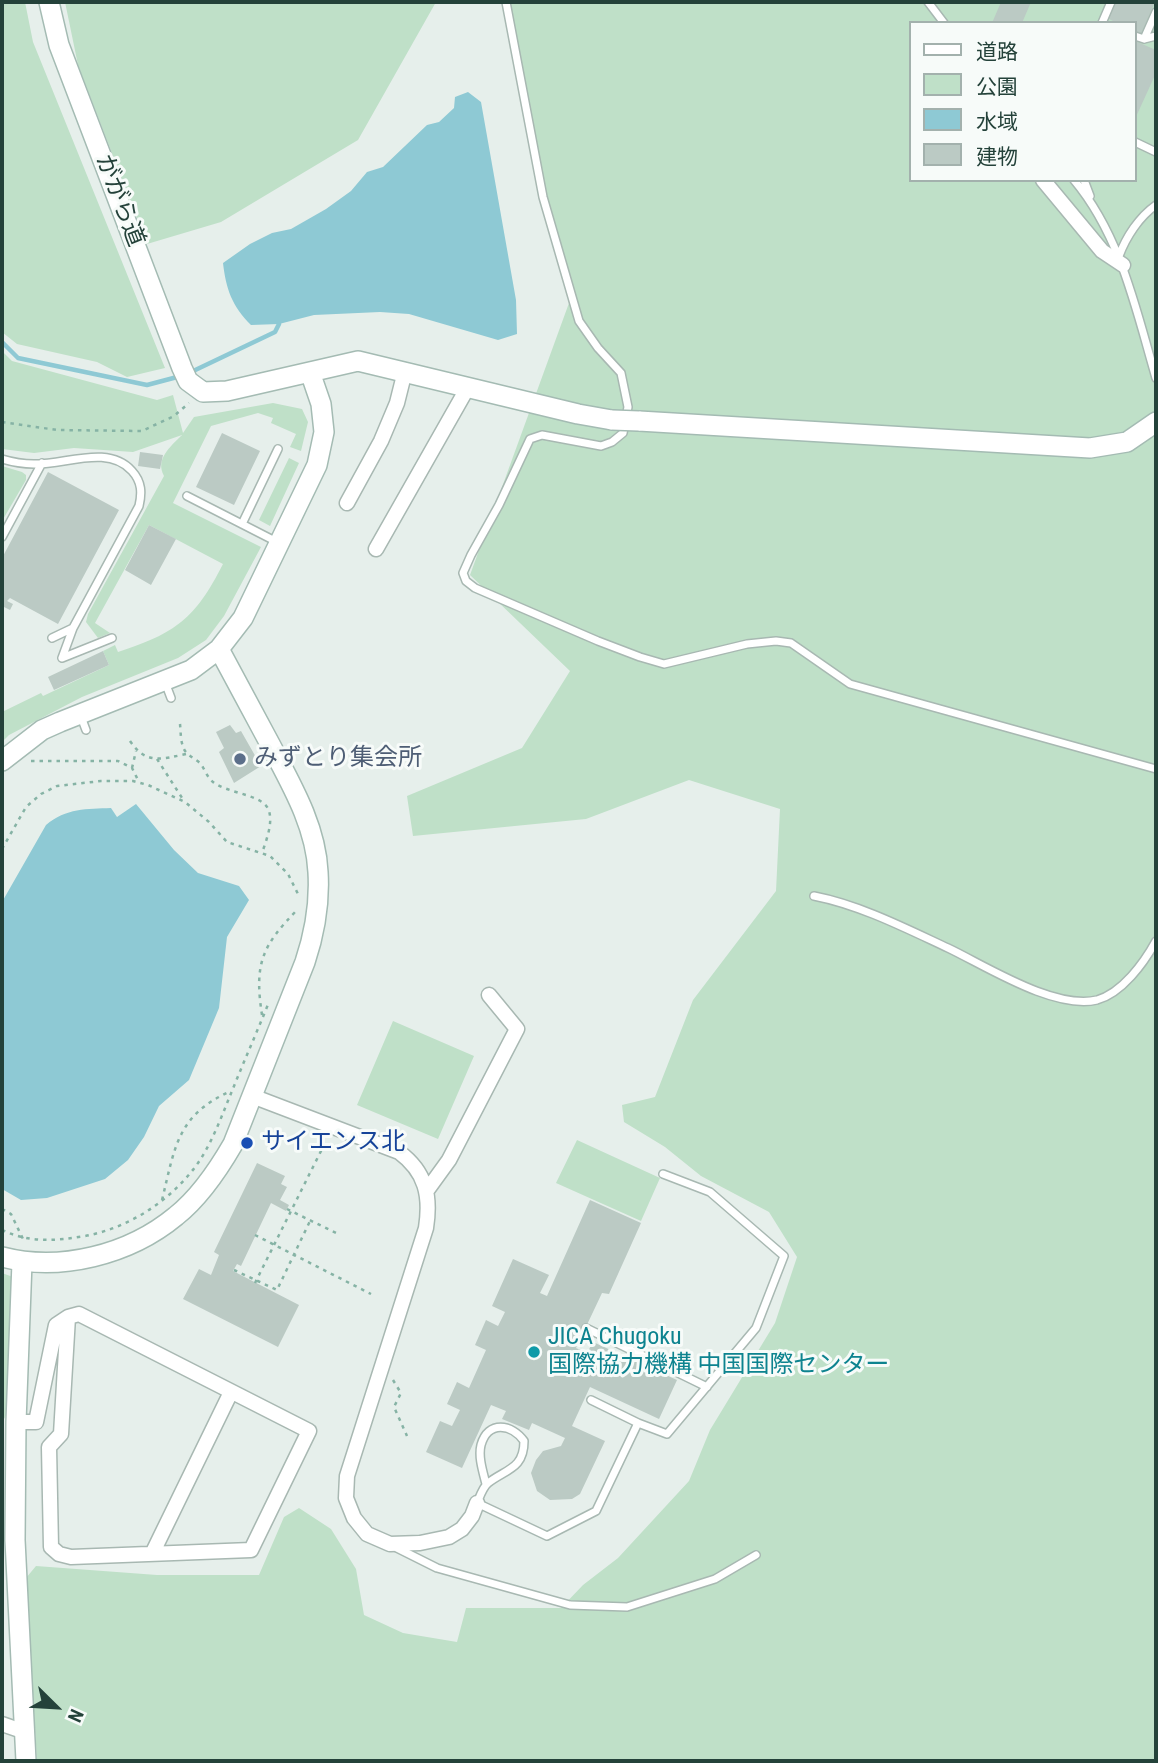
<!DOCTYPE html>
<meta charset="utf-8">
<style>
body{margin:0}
#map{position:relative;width:1158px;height:1763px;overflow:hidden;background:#e6efeb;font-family:"Roboto Condensed","Noto Sans JP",sans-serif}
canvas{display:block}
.frame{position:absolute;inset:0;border:4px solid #24423a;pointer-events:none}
.legend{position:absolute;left:909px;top:21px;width:228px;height:161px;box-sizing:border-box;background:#f7fbf9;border:2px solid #a3b1ad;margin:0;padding:9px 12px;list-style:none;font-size:21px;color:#24423a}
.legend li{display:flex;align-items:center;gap:14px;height:35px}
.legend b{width:35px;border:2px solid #a3b1ad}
.north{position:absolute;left:21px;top:1672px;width:70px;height:70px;-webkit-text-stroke:5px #f7fbf9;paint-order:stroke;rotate:114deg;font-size:19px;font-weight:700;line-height:28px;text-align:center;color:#24423a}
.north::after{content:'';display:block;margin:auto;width:24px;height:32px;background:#24423a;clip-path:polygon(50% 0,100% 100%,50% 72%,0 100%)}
</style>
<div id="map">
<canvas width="1158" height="1763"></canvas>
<div class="frame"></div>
<ul class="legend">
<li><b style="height:9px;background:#fff"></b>道路</li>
<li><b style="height:19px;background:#bfe0c8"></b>公園</li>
<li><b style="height:19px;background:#8ec9d4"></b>水域</li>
<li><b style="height:19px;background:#bbcac4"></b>建物</li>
</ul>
<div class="north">N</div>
</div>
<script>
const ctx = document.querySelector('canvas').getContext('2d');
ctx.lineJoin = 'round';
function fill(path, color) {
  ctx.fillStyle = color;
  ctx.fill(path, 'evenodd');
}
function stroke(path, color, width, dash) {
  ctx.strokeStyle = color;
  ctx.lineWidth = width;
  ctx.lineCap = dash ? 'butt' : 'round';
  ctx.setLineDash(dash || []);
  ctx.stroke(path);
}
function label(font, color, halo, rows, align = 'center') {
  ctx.font = font + ' "Roboto Condensed","Noto Sans JP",sans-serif';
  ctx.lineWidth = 6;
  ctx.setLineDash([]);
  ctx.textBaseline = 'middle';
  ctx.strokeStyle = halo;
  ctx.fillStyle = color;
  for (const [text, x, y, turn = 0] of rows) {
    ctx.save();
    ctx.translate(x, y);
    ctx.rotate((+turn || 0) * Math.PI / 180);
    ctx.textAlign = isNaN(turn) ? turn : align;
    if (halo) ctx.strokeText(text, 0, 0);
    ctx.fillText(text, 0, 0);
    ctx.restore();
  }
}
fill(new Path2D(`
 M2 2H25L33 42 165 368 127 377 97 362 17 344 2 332Z
 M65 2H436L358 140 221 222 147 244 78 65Z
 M502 2H1156V1761H37L26 1578 36 1566 157 1575H259L284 1517 299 1508 331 1529 356 1569 364 1615 403 1633 457 1642 466 1608H561L583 1585 618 1558 689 1481 710 1430 775 1323 797 1257 769 1212 701 1176 665 1147 624 1122 622 1105 655 1097 693 1000 776 891 780 809 689 780 586 819 413 836 407 796 522 748 570 671 470 575 569 303ZM911 23H1135V180H911Z
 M2 351 12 361 157 400 173 395 183 433 194 417 273 403 302 409 308 422 301 451 290 447 296 434 271 423 273 418 258 413 211 426 173 503 261 547 224 616 206 640 178 658 82 697 9 735 2 742V712L41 693 43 696 109 665 103 651 115 645 118 652C176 633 195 619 223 564L149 525 95 623 110 633 98 638 86 622 88 614 164 476C155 459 170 447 182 435L133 452 74 448 34 453 2 449Z
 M289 458 299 463 270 526 259 520Z
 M2 466 22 472 26 475V480L2 521Z
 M393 1021 474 1056 438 1139 357 1105Z
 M577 1140 660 1178 641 1221 556 1183Z
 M2 1273 13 1277 8 1412 4 1419 2 1418Z`), '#bfe0c8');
fill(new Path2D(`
 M468 92 481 102 516 300 517 334 498 340 409 314 380 312 314 315 279 324 251 325C232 306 226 289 223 263L250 244 272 233 291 229 326 209 351 191 367 172 383 167 427 125 439 122 454 108 455 97Z
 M136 804 174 850 198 873 239 886 249 900 227 937 219 1008 189 1080 159 1106 144 1137 128 1160 105 1179 47 1198 21 1200 2 1189V902L46 825C66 808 87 809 111 808L117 817Z`), '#8ec9d4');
stroke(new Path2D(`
 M2 342 18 358 147 385 181 376
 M189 373 275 332 279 324`), '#8ec9d4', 4.5);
fill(new Path2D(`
 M1001 2H1031L1022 23H992Z
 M1115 2H1155L1141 34 1135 31V23H1117L1107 18Z
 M1135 41 1156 50V73L1135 119Z
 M222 433 260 451 234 505 196 487Z
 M140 452 163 455 160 469 138 466Z
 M48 472 119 510 58 624 10 598 7 601 13 604 10 610 2 606 4 594 2 593V558Z
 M149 525 176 539 151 585 125 570Z
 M103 651 109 665 54 690 48 677Z
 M230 725 236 733 241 731 261 766 234 783 219 752 224 748 216 732Z
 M257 1163 285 1176 281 1184 287 1187 280 1200 289 1205 286 1211 271 1203 241 1266 237 1264 233 1271 299 1305 278 1347 183 1299 199 1269 211 1275 219 1255 214 1252Z
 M590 1200 641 1223 609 1294 602 1293 576 1348 587 1353 593 1342 677 1380 659 1419 590 1387 572 1426 605 1441 580 1494 572 1499 550 1500 537 1491 531 1473 536 1460 543 1451 561 1446 565 1438 532 1423 529 1430 502 1419 506 1411 491 1405 462 1468 426 1452 440 1421 452 1426 460 1410 447 1404 457 1382 469 1388 486 1350 475 1345 486 1320 498 1326 505 1312 492 1306 513 1259 549 1275 540 1293 547 1296Z`), '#bbcac4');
const lane = new Path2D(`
 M506 2 543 197 579 321 598 348 621 373 628 407 623 433 612 442 601 446 542 435 530 439 499 505 471 555 463 573 466 581 475 588 598 641 640 657 664 664 747 644 776 641 791 643 850 684 1156 769
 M928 2 944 23
 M1102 23 1111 2
 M1135 36 1144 39 1156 36
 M1144 39 1156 12
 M1135 142 1156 152
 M1074 180C1121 236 1136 310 1156 378
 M1084 180 1090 196
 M1119 256C1126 237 1139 217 1156 205
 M2 459C12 462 23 464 34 464 65 465 108 444 132 471 142 482 142 493 139 506L73 628 52 638
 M187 496 279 543
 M242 524 278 449
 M2 537 42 463
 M62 658 112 638
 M62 658 73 628
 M165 682 171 698
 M80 714 86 730
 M814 896C860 905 905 928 948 948 986 966 1054 1010 1097 1000 1122 993 1144 963 1156 941
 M586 1328 707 1387
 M638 1423 667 1434 756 1328 784 1256 710 1192 663 1174
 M486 1484C483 1472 478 1457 481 1445 488 1420 512 1424 524 1441 524 1469 506 1469 488 1483 483 1487 480 1496 477 1503L547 1536 596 1511 638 1423 591 1400
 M397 1548 437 1568 570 1605 627 1607 715 1579 756 1555`);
const street = new Path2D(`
 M1043 180 1102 251 1123 265
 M347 503 381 441 397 403 405 371
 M376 549 468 387
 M252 1096 399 1152C426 1172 431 1196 426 1228L347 1476 346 1498 354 1518 367 1534 390 1544 420 1543 449 1537 462 1529 472 1516 477 1503
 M428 1189 449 1160 517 1029 489 995
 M16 1422H36L56 1325 68 1317 79 1314 309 1431 251 1550 71 1557 59 1554 51 1547 49 1447 61 1434 68 1317
 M152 1554 231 1392
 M2 1724 25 1732`);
const secondary = new Path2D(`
 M49 2 59 45 182 368 188 381 203 392 227 391 358 361 578 414 612 420
 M639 421 1090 448 1127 442 1156 422
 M2 761 42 730 60 722 191 670 219 649 243 618 317 465 324 432 321 404 310 372
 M2 1257C60 1272 129 1255 176 1216 200 1197 218 1170 233 1144L305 962C315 932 320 904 318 872 316 826 291 784 270 744 253 712 236 681 219 649
 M22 1262 16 1422 15 1540 26 1761`);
stroke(lane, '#a8b8b2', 10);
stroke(street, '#a8b8b2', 17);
stroke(secondary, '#a4bbb3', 22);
stroke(new Path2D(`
 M2 422 57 430 142 431 174 416 189 403
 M180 724C181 733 180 748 188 754 192 758 197 760 201 764 205 770 207 777 213 782 228 794 264 794 269 811 273 824 266 841 262 853
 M130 741C146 765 162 759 186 754
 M157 759 184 801
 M31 761H118L132 768 139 782
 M132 768 136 751
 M2 849 26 807 41 794 57 786 101 781H133L148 785 185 802 209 822 227 842 270 856 288 874 299 896
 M262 1015C254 963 262 946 298 909
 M162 1200C175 1147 177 1115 231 1091
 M2 1209 11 1214 23 1239
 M287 1209 336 1233
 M2 1230C30 1243 55 1241 85 1236 129 1228 172 1200 198 1163 213 1141 222 1115 232 1091 244 1061 257 1032 269 1002
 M255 1235 371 1294
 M234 1270 277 1290 310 1221
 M255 1283 323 1147
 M393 1380 401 1393 394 1407 407 1436`), '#86b3a5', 2.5, [3.5, 5]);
stroke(lane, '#fff', 7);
stroke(street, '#fff', 14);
stroke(secondary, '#fff', 19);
const secondaryBridge = new Path2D(`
 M612 420 639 421`);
stroke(secondaryBridge, '#a4bbb3', 22, []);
stroke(secondaryBridge, '#fff', 19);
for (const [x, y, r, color] of [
 [240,759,7,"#5c6f8a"],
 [247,1143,7,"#1a4fb4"],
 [534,1352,7,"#0f9aa8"]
]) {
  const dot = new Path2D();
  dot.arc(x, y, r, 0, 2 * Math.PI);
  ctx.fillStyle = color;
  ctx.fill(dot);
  stroke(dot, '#f7fbf9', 2.5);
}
label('24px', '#24423a', '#f7fbf9', [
 ["ががら道",119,201,69]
]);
label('24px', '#4e5e75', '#f7fbf9', [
 ["みずとり集会所",254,759]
], 'left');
label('24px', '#164399', '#f7fbf9', [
 ["サイエンス北",261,1143]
], 'left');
label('24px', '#0d838f', '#f7fbf9', [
 ["JICA Chugoku",548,1338],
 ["国際協力機構 中国国際センター",548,1366]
], 'left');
</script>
